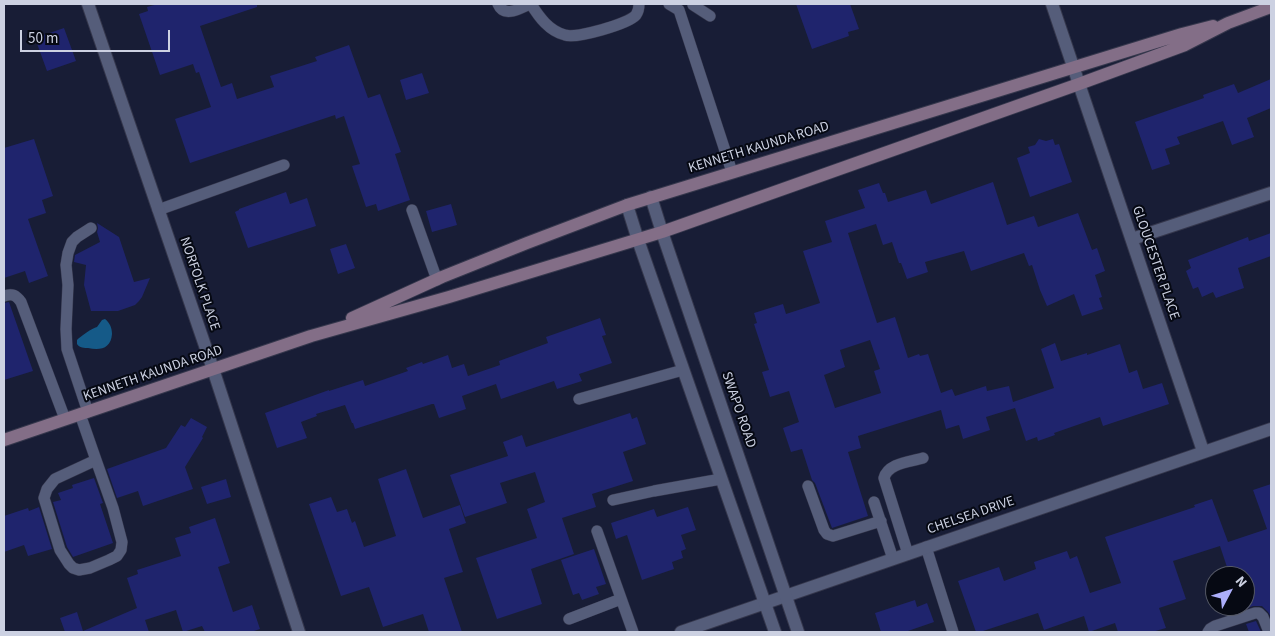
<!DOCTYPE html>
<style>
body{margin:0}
#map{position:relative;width:1275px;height:636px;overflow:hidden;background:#181d36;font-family:"Source Sans 3",sans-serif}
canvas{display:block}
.frame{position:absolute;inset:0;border:5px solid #ccd1e2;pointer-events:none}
.north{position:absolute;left:1205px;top:566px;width:50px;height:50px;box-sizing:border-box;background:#060913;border:1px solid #555966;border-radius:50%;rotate:50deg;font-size:14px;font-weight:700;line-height:20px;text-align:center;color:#ccd1e2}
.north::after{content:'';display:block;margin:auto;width:18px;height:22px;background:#adaffb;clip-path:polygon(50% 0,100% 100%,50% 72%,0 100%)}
.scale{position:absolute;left:20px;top:30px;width:150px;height:22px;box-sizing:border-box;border:2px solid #ccd1e2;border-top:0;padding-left:6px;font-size:15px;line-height:18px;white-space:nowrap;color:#ccd1e2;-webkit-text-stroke:4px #060913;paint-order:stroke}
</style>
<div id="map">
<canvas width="1275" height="636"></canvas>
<div class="frame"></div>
<div class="north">N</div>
<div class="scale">50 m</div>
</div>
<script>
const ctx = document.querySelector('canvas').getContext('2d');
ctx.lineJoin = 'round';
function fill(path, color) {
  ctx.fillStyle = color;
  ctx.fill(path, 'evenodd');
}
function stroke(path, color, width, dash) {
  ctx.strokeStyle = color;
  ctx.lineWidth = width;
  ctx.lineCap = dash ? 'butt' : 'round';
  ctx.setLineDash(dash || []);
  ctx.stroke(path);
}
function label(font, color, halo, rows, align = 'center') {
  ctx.font = font + ' "Source Sans 3",sans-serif';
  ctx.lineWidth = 4;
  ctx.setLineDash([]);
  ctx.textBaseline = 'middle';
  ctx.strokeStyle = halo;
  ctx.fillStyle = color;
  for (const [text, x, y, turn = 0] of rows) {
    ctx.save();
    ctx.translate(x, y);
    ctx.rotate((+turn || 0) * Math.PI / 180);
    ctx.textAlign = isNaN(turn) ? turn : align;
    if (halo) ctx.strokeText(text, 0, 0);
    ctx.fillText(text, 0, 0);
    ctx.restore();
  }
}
fill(new Path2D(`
 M105 319C110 323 112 328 112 334 111 348 101 351 88 348 85 348 79 348 77 344 77 343 77 341 77 340 81 336 92 328 97 327L102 320Z`), '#155a88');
fill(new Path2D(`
 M158 4H257V7L200 26 221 87 232 83 237 99 274 87 270 76 317 61 315 57 349 45 368 98 380 94 401 152 395 154 410 200 378 211 376 204 366 207 352 166 360 164 344 116 336 119 335 115 190 163 175 119 211 107 199 72 196 73 193 64 160 75 139 14 148 11 147 7Z
 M796 4H850L859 29 848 32 849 36 812 49Z
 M64 28 76 61 47 71 35 38Z
 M422 73 429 93 406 100 400 80Z
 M1271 79V108L1247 118 1254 137 1232 145 1223 121 1177 137 1180 144 1165 149 1170 164 1152 170 1135 122 1204 98 1203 95 1234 84 1238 93Z
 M34 139 53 196 42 200 46 213 28 219 48 276 29 283 25 271 4 278V148Z
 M1039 139 1046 141 1053 139 1055 145 1059 144 1072 182 1030 197 1017 158 1030 153 1028 147 1035 145Z
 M993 182 1007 225 1034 216 1038 227 1078 213 1092 250 1097 248 1105 271 1095 275 1102 297 1099 298 1103 309 1082 316 1074 294 1047 306 1040 290 1032 265 1029 266 1024 253 971 271 964 251 925 262 928 272 907 279 901 263H899L892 242 883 245 876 224 848 233 877 323 895 317 908 358 919 354 920 356 928 354 941 393 952 389 955 396 986 386 987 391 1009 386 1013 402 1054 388 1041 349 1055 343 1061 361 1087 353V355L1120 344 1129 373 1137 370 1143 389 1162 383 1169 404 1103 426 1100 417 1054 433 1055 435 1038 441 1037 437 1026 441 1015 408 986 417 990 430 963 439 959 425 946 429 941 410 858 436 861 448 848 452 868 516 832 528 815 483 812 480 802 449 791 452 783 428 799 422 789 391 770 397 762 372 769 370 754 324 757 323 754 313 783 304 786 314 820 303 803 251 832 242 825 221 865 208 858 190 879 183 883 193H885L888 202 926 190 931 204ZM870 340 880 369 874 371 881 393 835 408 824 375 845 367 840 350Z
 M286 192 290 204 307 198 316 226 248 248 235 212 239 210V209Z
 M451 204 457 225 432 232 426 211Z
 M97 223 119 237 134 282 150 278 142 297 139 301 135 305 118 311H91L84 285 86 265 74 262 75 255 100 242 97 232 98 228Z
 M1271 233V256L1238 268 1244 288 1216 298 1213 292 1202 297 1198 287 1193 289 1186 271 1191 268 1188 260 1248 237 1249 241Z
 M346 244 355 268 338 274 330 249Z
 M9 302 33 371 4 380V303Z
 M600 318 606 335 602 336 612 363 579 374 582 381 557 389 554 381 501 399 496 384 462 396 466 409 439 418 434 404H432L355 429 353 423H352L345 405 316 414 317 416 301 422 307 438 277 448 265 413 329 390V391L363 380 365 386 408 371 406 368 422 362 423 364 448 355 452 368 464 364 468 376 500 365 499 361 548 343 546 337Z
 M630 413 632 419 637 417 646 444 623 452 633 481 592 494 596 507 562 518 574 554 531 569 542 604 497 619 476 558 537 538 527 509 545 502 535 472 500 483 507 503 465 517 450 475 508 456 503 442 522 435 526 447Z
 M191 418 207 427 202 437 203 438 185 467 193 489 143 506 138 491 117 498 107 469 166 448 181 425 185 427Z
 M406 469 423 518 460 505 466 523 449 529 463 572 444 578 462 632H429L423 614 383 627 369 587 341 596 309 504 331 497 337 512 347 509 352 523 355 521 364 547 396 536 378 479Z
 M94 478 103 503 100 504 113 543 73 557 67 547 53 502 61 500 58 493 73 488 72 485Z
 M226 479 231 497 207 504 201 487Z
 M1271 484V617L1268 612 1262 606H1253L1242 610 1240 606H1245V576H1230L1220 546 1173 561 1186 599 1159 608 1166 628 1152 632H1118L1115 623 1089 632 1084 616 1044 630 1038 613 980 632H976L958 581 999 567 1004 581 1036 569 1034 562 1067 551 1070 559 1077 556 1090 593 1121 583 1105 537 1195 507 1194 505 1212 499 1228 542 1267 529 1253 490Z
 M39 507 52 549 28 556 24 545 4 552V516L28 508 29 511Z
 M688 507 696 530 681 535 686 549 681 551 683 558 672 562 674 569 642 580 627 535 616 539 611 523 654 509 657 517Z
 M215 518 230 563 218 567 233 612 252 605 260 629 251 632H205L202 626 183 632 176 610 145 620 149 632H65L60 618 77 612 83 631 137 608 127 578 138 574 137 570 181 556 175 538 191 533 189 527Z
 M594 549 606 584 596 587 599 594 582 600 579 593 573 595 561 560Z
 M915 600 917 607 927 603 934 622 905 632H881L875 613Z
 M1256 621 1261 632H1249L1246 624Z`), '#1f246d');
const service = new Path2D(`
 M498 4C504 18 519 9 530 4
 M531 4C539 17 549 31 565 35 576 39 628 24 636 15 638 12 639 8 639 4
 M669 4 679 10 732 172
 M693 5 710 16
 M158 210 284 165
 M412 210 437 280
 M4 296C12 293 16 295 21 302L65 419
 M579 399 683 370
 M88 412 67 349 66 329 68 285 66 265 68 253 72 242 77 237 91 228
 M80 414 96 460 113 508 122 542 121 550 117 556 109 560 90 568 79 570 73 568 69 564 60 550 44 498 47 489 55 479 96 460
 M808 486 824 530 827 534 833 536 881 521
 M613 500 654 491 721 479
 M874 502 893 559
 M597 531 633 632
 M926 547 953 632
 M908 554 884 478C888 463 910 462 923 458
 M569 619 621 599
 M1208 632 1210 629 1215 626 1255 613H1259L1263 617 1269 632`);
const minor = new Path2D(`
 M88 4 213 369 299 632
 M1052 4 1203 451
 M1132 239 1271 193
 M681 632 1271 429`);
const tertiary = new Path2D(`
 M651 197 662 232 798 632
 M627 205 638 240 775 632`);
const secondary = new Path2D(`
 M352 318 442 277 527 243 627 205 1182 34 1213 26
 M4 440 311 336 449 297 662 232 1079 84 1185 45 1228 23 1271 7`);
stroke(service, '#35374c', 12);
stroke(minor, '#35374c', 14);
stroke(tertiary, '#35374c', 14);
stroke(secondary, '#35374c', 14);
stroke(service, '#555d7a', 11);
stroke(minor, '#555d7a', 12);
stroke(tertiary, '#555d7a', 12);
stroke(secondary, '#836e87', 12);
label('14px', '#ccd1e2', '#060913', [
 ["KENNETH KAUNDA ROAD",759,148,-17],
 ["GLOUCESTER PLACE",1155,263,71],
 ["NORFOLK PLACE",199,284,71],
 ["KENNETH KAUNDA ROAD",153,374,-19],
 ["SWAPO ROAD",738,410,71],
 ["CHELSEA DRIVE",971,516,-19]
]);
</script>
